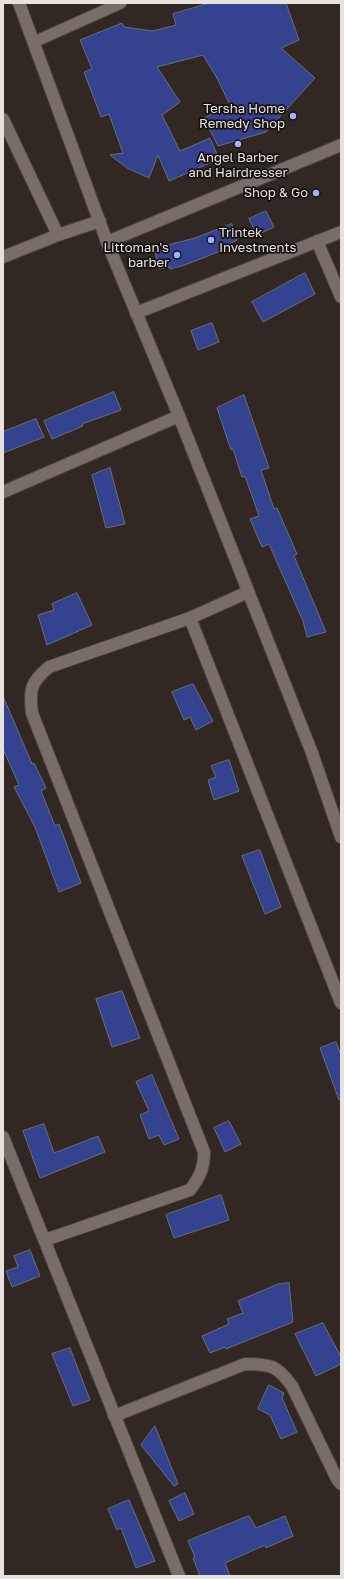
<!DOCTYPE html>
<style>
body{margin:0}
#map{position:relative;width:344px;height:1579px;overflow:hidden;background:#312824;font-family:"Golos Text",sans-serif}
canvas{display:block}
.frame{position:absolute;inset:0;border:4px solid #e8e2df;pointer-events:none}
</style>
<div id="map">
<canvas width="344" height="1579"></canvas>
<div class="frame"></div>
</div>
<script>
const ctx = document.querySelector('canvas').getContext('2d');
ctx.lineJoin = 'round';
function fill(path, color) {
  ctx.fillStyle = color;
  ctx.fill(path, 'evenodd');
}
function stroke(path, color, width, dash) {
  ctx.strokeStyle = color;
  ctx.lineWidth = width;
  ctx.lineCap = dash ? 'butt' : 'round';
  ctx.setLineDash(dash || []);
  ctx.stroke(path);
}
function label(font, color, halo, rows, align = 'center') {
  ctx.font = font + ' "Golos Text",sans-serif';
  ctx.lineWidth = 3.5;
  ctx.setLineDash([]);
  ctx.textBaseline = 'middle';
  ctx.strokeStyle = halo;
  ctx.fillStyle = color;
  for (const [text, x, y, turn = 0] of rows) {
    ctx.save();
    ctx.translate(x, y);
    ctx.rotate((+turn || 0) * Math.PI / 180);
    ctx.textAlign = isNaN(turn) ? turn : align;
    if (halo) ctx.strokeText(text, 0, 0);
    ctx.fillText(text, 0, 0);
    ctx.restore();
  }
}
const building = new Path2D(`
 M210 3H286L299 40 281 48 315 78 266 132 218 146 204 118 230 105 217 78 203 55 157 67 180 102 162 115 180 151 210 138 219 159 169 181 158 155 149 178 127 168 110 155 123 153 109 114 101 117 84 72 92 69 80 40 122 23 124 27 153 31 176 25 173 14Z
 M266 211 274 227 257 235 249 219Z
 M232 224 237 240 227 245 228 248 185 265 170 269V267L159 269 155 251 165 249 164 246 195 238Z
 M305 273 315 294 263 322 252 302Z
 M212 323 219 342 198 350 191 331Z
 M114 392 121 410 82 424 83 426 52 439 44 421Z
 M244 395 269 468 261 470 274 509 277 508 297 554 294 556 326 632 307 637 303 621 269 544 262 547 250 519 259 516 245 476 242 477 233 449 231 450 217 408Z
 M36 419 44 437 3 453V432Z
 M110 468 125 524 106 528 92 475Z
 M77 593 92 625 47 645 38 615 54 610 52 604Z
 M193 684 213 721 196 730 190 717 184 720 172 692Z
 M3 696 32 764 34 763 46 788 41 791 55 826 59 824 81 883 59 892 35 827 14 787 19 785 3 749Z
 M229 760 239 791 214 800 208 780 216 777 211 766Z
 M260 850 281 907 265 914 242 856Z
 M122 991 140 1038 112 1047 96 999Z
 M336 1042 341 1055V1100H339L320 1048Z
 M152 1075 179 1139 164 1145 159 1135 149 1139 140 1115 149 1111 136 1082Z
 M229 1121 241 1144 225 1152 214 1128Z
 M44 1124 54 1153 98 1136 105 1152 40 1178 23 1131Z
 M221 1195 229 1220 174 1238 166 1215Z
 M30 1250 40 1276 12 1287 6 1271 18 1267 14 1256Z
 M289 1283 293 1322 226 1349 225 1347 210 1353 202 1336 229 1324 227 1319 243 1313 238 1301 278 1284Z
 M323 1323 341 1357V1364L316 1376 295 1334Z
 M70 1348 90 1400 73 1406 52 1354Z
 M269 1385 284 1393 282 1398 297 1432 281 1439 270 1415 258 1409Z
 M155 1426 178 1484 174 1486 141 1445Z
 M185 1493 194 1514 179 1521 169 1501Z
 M129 1500 155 1561 136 1568 121 1528 117 1530 108 1509Z
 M249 1516 256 1528 285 1516 293 1536 266 1548 265 1545 225 1563 230 1576H200L193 1558 195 1557 188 1541Z`);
fill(building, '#354290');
stroke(building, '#6b6e77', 1);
const service = new Path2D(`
 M34 42 121 3`);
const minor = new Path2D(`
 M3 119 58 235
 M317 241 341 297
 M107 242 341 145
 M3 257 58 235 100 221
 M136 313 341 232
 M3 492 179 416
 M190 618 341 1003
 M3 1137 179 1576
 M45 1240 190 1190C200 1177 204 1168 204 1152L32 713C29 689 31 682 49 667L190 618 248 592
 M114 1416 245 1364C270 1364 277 1365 292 1386L337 1479 341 1484`);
const tertiary = new Path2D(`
 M19 3 107 242 179 416 312 753 341 837`);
stroke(service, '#4b433f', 13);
stroke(minor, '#4b433f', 14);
stroke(tertiary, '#4b433f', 14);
stroke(service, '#786d68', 11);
stroke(minor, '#786d68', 12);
stroke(tertiary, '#786d68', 12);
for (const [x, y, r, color] of [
 [293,116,4,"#a0b3fd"],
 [238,144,4,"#a0b3fd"],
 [316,193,4,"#a0b3fd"],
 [211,240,4,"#a0b3fd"],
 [177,255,4,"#a0b3fd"]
]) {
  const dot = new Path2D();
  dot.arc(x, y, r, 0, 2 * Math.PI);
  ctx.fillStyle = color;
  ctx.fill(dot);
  stroke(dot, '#161210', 1.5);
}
label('13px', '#e8e2df', '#161210', [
 ["Tersha Home",285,109],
 ["Remedy Shop",285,124],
 ["Angel Barber",238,158,"center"],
 ["and Hairdresser",238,173,"center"],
 ["Shop & Go",308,193],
 ["Trintek",219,233,"left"],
 ["Investments",219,248,"left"],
 ["Littoman's",169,248],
 ["barber",169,263]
], 'right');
</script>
